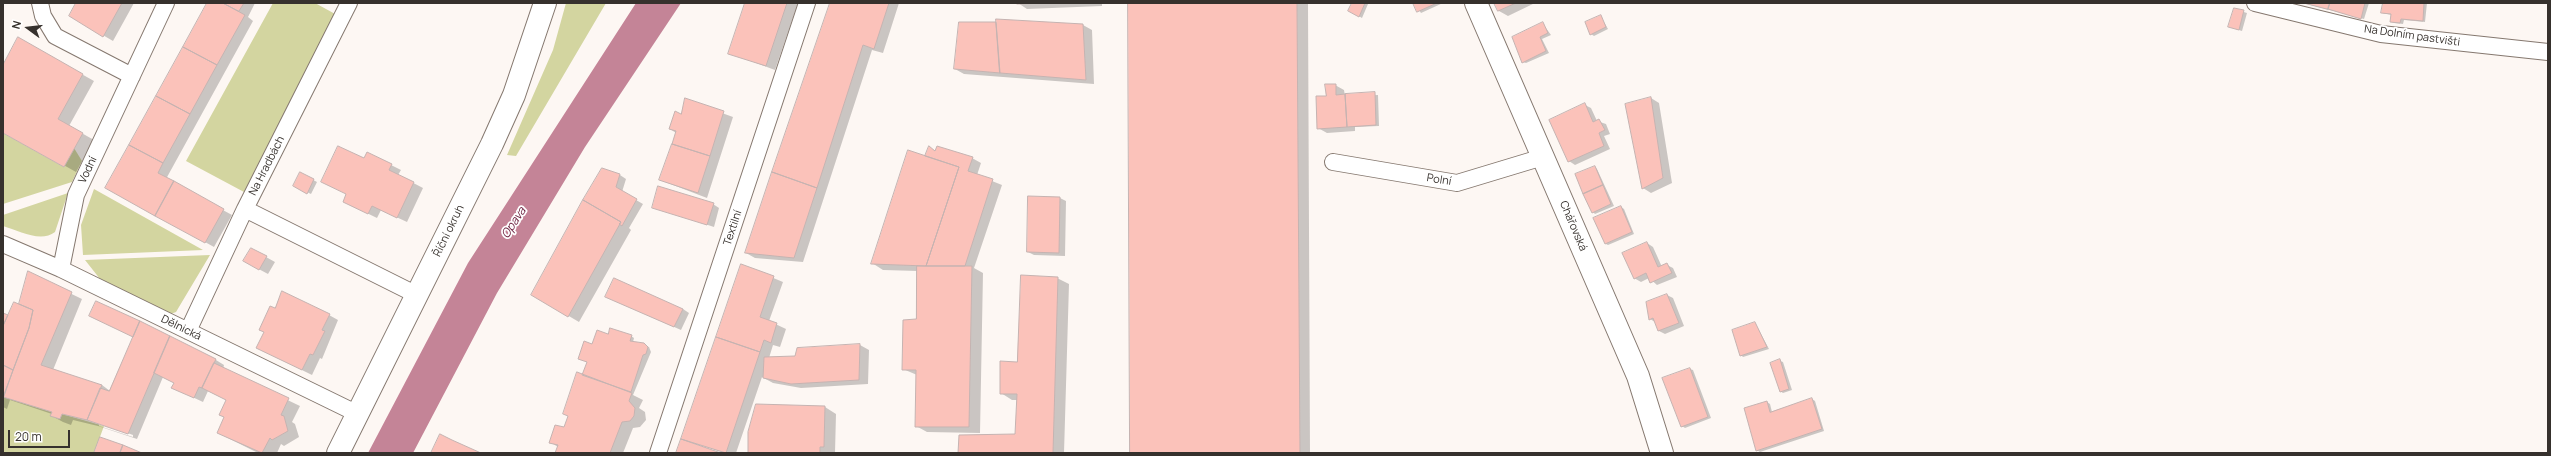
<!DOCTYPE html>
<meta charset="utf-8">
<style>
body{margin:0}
#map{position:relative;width:2551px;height:456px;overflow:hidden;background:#fdf7f3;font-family:Manrope,sans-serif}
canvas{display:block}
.frame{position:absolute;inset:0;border:4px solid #36312d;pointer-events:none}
.north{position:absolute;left:8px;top:8px;width:40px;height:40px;-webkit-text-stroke:3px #fff;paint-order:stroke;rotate:285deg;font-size:11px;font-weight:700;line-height:16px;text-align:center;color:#36312d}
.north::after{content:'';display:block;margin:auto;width:14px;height:18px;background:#36312d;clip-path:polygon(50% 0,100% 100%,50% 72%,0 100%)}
.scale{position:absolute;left:8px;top:430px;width:62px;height:18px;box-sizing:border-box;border:2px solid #36312d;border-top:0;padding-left:5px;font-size:12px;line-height:14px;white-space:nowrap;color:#36312d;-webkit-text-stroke:3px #fff;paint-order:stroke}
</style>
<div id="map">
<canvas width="2551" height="456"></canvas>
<div class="frame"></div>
<div class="north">N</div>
<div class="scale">20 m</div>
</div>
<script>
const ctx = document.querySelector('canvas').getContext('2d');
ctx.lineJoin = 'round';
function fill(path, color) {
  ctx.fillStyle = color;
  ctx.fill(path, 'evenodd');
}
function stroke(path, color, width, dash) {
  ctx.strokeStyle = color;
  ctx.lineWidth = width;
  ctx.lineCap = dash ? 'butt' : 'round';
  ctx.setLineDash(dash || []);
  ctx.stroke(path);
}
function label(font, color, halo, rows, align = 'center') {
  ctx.font = font + ' Manrope,sans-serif';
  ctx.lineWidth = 3.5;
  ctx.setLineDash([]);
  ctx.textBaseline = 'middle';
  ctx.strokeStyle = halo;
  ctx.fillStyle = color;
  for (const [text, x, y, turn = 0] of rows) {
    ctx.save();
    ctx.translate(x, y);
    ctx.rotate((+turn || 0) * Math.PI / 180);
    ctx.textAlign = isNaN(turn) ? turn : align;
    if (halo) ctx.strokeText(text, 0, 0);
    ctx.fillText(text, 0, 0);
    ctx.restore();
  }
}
fill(new Path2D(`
 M273 3H315L337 15 250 189 244 192 186 161Z
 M566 3H606L516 156 507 155 553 50Z
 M3 133 64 167 74 148 82 161 72 182 3 204Z
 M94 189 203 250 83 255 81 225Z
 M68 193 55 232C41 243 19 231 3 226V215Z
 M210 255 176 312 168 315 100 279 85 260Z
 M3 397 52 412 51 416 60 419 62 414 104 426 94 453H3Z`), '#d3d5a0');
fill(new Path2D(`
 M636 3H681L585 147 497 293 413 453H368L468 263Z`), '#c48497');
fill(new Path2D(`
 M77 3H134L113 41 70 16Z
 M208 3H255L248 17 253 21 166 179 232 215 214 247 107 188Z
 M747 3H798L775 70 729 53Z
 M831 3H899L883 53 872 50 803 262 755 258 746 253Z
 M1018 3H1102V6L1027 9Z
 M1129 3H1308L1310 453H1131Z
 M1353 3 1368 4 1362 18 1350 11Z
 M1414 3H1443L1421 13Z
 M1495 3H1535L1508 16 1499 11Z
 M2303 3H2369L2364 19Z
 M2384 3H2427L2425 22 2404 20 2403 24 2394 23 2391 22 2392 15 2382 13Z
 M2234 9 2247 13 2242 31 2229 27Z
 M1601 17 1608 29 1594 36 1591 34Z
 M960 23 1083 25 1092 30 1094 84 964 74 955 69Z
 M1543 24 1551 35 1542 39 1549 53 1526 63 1523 62Z
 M19 39 94 81 69 126 94 140 76 172 3 131V68Z
 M1335 85 1344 90 1345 96 1378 95 1379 126 1355 127V131L1327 133 1318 128 1327 97Z
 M1651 98 1659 103 1672 183 1651 193 1643 188Z
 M686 100 733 117 707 198 660 180 676 133 670 129 681 115Z
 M1585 105 1591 108 1597 121 1606 124 1610 134 1604 136 1610 149 1575 165 1569 161Z
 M929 148 936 151 972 158 981 163 977 175 1002 185 974 268 983 273 980 433 927 432 916 426 917 375 903 369 917 320 918 271 883 270 872 263Z
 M367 153 401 170 398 175 423 188 407 222 381 210 377 218 344 202Z
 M1595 167 1597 169 1614 206 1595 214 1593 212Z
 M300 173 317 182 311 194 294 186Z
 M620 175 626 179 622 192 643 204 629 228 631 230 579 322 533 295Z
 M1060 198 1066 201 1065 256 1034 255 1028 252Z
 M713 204 719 208 714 227 653 207Z
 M1621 207 1624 209 1634 234 1608 245 1606 244Z
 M1647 243 1653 247 1662 267 1667 265 1673 268 1677 277 1657 285 1649 278 1641 282 1634 278Z
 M266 257 275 262 268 274 253 266Z
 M742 265 783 282 769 321 786 329 780 347 773 345 769 358 796 357 860 345 869 350 868 384 801 388 773 383 762 377 736 453H724L690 441V443L718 453H677Z
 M28 273 82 299 53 370 102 385 110 391 134 337 90 316 216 360 224 365 223 369 300 406 292 422 295 424 299 437 284 446 281 444 277 453H258L218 433 225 417 227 400 208 391 203 402 173 388 175 383 163 377 137 439 98 426 73 420 71 425 63 422 52 416V414L10 400 7 409 3 407V314L8 317 20 305ZM99 423 133 435V437L99 426Z
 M1057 278 1069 284 1064 453H959L1016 435 1017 400H1012L1001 393 1018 363Z
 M1667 295 1673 298 1684 326 1665 334 1659 331 1655 322 1650 319Z
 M613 300 683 309 689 313 681 330Z
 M275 309 329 315 338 320 322 359 320 358 312 375 257 348Z
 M1755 323 1769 349 1743 357 1741 355Z
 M609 335 631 336 634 338 633 342 649 347 651 352 633 395 643 400 639 408 645 412 646 420 640 427 633 428 623 453H556L558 447 550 442 564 429 588 362 579 359 593 345Z
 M1780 361 1783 362 1792 390 1783 393 1780 391Z
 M1690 369 1693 370 1711 418 1685 428 1682 426Z
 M1812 399 1815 401 1824 431 1760 452 1757 450 1767 402 1770 404 1772 412Z
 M757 405 825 407 836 414 835 453H749Z`), '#0003');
const building = new Path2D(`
 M76 3H122L103 37 69 16Z
 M207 3H223L245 15 217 65 183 47Z
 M223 3H244L239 11Z
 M745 3H787L766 66 728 54Z
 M830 3H889L874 49 863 45 817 188 772 172Z
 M1017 3H1049L1017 4Z
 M1128 3H1297L1300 453H1130Z
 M1352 3H1365L1359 17 1348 11Z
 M1413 3H1437L1417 12Z
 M1494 3H1516L1498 11Z
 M2304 3H2330L2328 9Z
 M2330 3H2365L2361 19 2328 9Z
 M2383 3H2424L2423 21 2401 19 2400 23 2390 22 2391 14 2381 13Z
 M2234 8 2244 10 2239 30 2228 27Z
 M1601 15 1606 27 1590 35 1585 22Z
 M996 19 1083 24 1086 80 1000 73Z
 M959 22H996L1000 73 954 69Z
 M1543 22 1548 33 1540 37 1546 51 1522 63 1512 37Z
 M18 37 83 74 58 119 83 133 64 167 3 133V65Z
 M183 47 217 65 190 114 156 96Z
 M1325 84H1336V95L1345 94 1347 127 1317 129 1316 96H1326Z
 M1375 92 1376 125 1347 127 1345 94Z
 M156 96 190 114 163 163 129 145Z
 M1651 97 1663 178 1642 189 1625 104Z
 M685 98 724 111 710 156 672 144 676 131 669 129 675 111 681 114Z
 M1585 103 1593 122 1599 119 1605 130 1599 133 1604 146 1568 162 1549 120Z
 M672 144 710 156 698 193 659 180Z
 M129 145 163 163 158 173 174 181 155 216 105 188Z
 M338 146 364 158 367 152 392 164 389 170 414 182 397 218 372 206 368 214 343 202 346 194 321 182Z
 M929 146 935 151 937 146 973 157 968 171 993 179 965 266H926L959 167 925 156Z
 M908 150 959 167 926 266 871 264Z
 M1595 166 1603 185 1583 194 1575 174Z
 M602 168 620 174 616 187 637 199 622 226 619 224 621 222 583 200Z
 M300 172 314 179 307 194 293 186Z
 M772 172 817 188 794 258 745 253Z
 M174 181 224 209 205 243 155 216Z
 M1603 185 1611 204 1592 213 1583 194Z
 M658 186 714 203 707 225 652 208Z
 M1028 196 1060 197 1059 253 1027 252Z
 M583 200 621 222 568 317 531 295Z
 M1621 206 1632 232 1605 244 1593 218Z
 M1647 242 1658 267 1667 263 1672 273 1650 283 1646 273 1634 279 1622 253Z
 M251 248 267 256 259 270 243 261Z
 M741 264 774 276 760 317 777 323 771 343 764 340 760 352 716 337Z
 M917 266H972L969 427H915L916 370H902L903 320 916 319Z
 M28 271 72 292 41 365 102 385 87 420 62 414 60 419 50 416 52 412 3 397 29 328 33 310 19 304Z
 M1021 275 1058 277 1053 453H958L959 435 1015 434 1017 394H1000V361L1017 362Z
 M614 278 683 309 674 327 605 297Z
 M282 291 330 314 322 330 325 331 313 355 310 354 302 370 256 348 264 332 259 330 270 306 275 308Z
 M1667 294 1679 323 1658 331 1653 318 1649 320 1646 302Z
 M96 301 140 321 133 337 89 316Z
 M14 302 33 310 29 328 13 370 3 365V326Z
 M3 313 8 315 3 326Z
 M140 321 170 336 128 434 87 420 100 388 109 391Z
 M1755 322 1767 347 1740 356 1732 330Z
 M610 328 632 335 630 341 644 343 648 347 646 354 643 355 631 392 582 375 587 362 578 359 584 341 592 344 597 330 608 334Z
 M170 336 216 359 202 388 199 387 194 398 171 388 174 383 154 373Z
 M716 337 760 352 726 453 681 439Z
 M860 344 859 380 791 384 763 378 764 357 795 356 797 348Z
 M1780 359 1789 389 1780 392 1770 363Z
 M214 363 289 398 281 415 284 416 288 431 272 440 270 438 262 453 217 433 224 417 219 415 226 400 202 388Z
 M3 365 13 370 3 399Z
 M1690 368 1708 417 1681 427 1662 378Z
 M577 372 632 393 629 401 635 408 634 416 630 421 622 422 610 453H555L558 445 549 443 555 425 564 427 568 416 563 414Z
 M1812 398 1822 429 1756 451 1744 408 1767 401 1770 412Z
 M756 404 825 406 824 447H820V453H748V432Z
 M440 434 452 440 481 453H431Z
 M100 437 123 445 120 453H94Z
 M681 439 721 453H676Z
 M123 445 142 453H120Z`);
fill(building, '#fbc2ba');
stroke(building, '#c5b3b1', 1);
const street = new Path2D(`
 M40 3 43 16 55 36 132 76
 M2255 3 2381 34 2548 52
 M1333 162 1457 183 1543 157
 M245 209 417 295
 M3 244 61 269 358 414
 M61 269 76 195 166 3
 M188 331 245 209 349 3
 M658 453 807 3`);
const secondary = new Path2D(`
 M1476 3 1638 376 1662 453
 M338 453 492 144 514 95 545 3`);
stroke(street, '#85786f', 18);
stroke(secondary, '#85786f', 24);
stroke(street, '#fff', 16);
stroke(secondary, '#fff', 22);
label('11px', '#36312d', '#fff', [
 ["Na Dolním pastvišti",2412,36,8],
 ["Na Hradbách",267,166,-63],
 ["Vodní",88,170,-65],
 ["Polní",1439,180,9],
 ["Chářovská",1573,226,67],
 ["Textilní",733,228,-72],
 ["Říční okruh",449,231,-64],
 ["Dělnická",181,328,26]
]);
label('italic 12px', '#6a1d3c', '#fff', [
 ["Opava",514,223,-57]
]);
</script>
